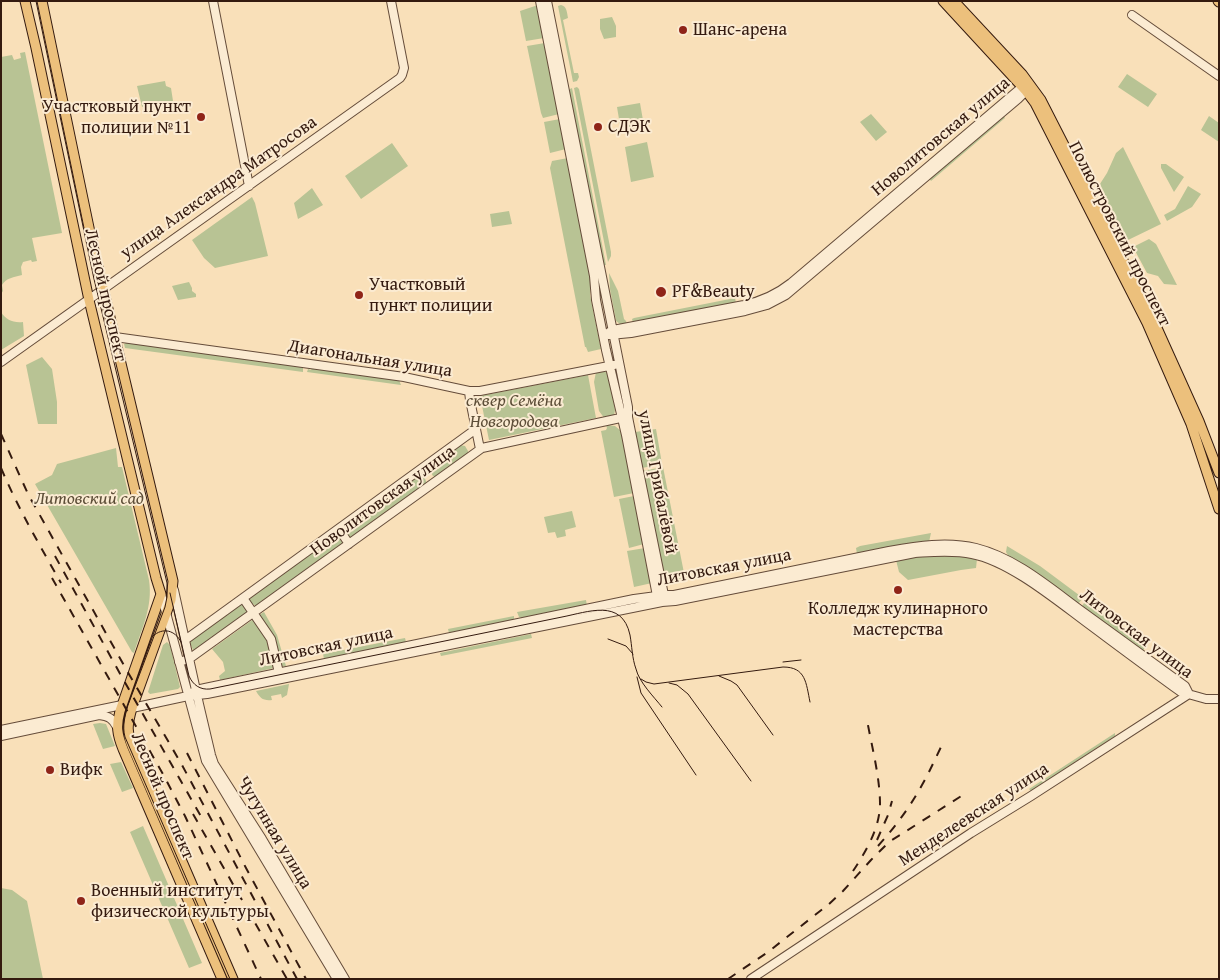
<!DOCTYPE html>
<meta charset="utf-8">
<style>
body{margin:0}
#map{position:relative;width:1220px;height:980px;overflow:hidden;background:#f9e0b9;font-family:"Gentium Book Plus",serif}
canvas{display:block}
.frame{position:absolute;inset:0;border:2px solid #341a0f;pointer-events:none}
</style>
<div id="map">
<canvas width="1220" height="980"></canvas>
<div class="frame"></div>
</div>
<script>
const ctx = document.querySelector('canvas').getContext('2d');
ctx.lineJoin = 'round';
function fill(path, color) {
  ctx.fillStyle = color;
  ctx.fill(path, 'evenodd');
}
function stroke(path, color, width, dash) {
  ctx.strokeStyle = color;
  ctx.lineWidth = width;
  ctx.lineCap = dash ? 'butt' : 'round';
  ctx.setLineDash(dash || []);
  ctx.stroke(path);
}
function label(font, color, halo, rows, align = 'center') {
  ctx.font = font + ' "Gentium Book Plus",serif';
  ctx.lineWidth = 4;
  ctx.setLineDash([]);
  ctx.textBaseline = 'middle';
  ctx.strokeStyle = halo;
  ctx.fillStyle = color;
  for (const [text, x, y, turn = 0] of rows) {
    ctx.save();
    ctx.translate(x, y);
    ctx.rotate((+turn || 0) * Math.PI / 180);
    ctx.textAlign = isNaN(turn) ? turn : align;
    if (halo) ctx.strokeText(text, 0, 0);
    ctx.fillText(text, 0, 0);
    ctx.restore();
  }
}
fill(new Path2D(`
 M538 5 544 38 526 41 520 11Z
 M561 5C567 6 567 13 568 18L563 20 574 73H578L579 77 577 81 573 82 558 6Z
 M612 17 616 26V37L604 39 600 29V19Z
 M545 43 559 114 543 118 541 113 527 46Z
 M25 52 62 233 32 238 37 261 32 262 31 260 23 262 21 267 22 275C14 277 6 278 2 285L3 291 1 294V57L12 55 14 60 21 58 20 53Z
 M1127 74 1157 94 1148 107 1118 87Z
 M165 81 166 86 171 88 173 101 142 107 137 86Z
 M577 87 579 89 611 252V256L608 262 574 88Z
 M572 88 606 265H602L568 92 570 89Z
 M640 103 644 126 621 131 617 107Z
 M871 114 887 132 876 141 860 122Z
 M1003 115 1005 118 931 181 929 178Z
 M1209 116 1219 123V142L1201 130Z
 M560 119 566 149 550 153 544 122Z
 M647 142 654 177 631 182 625 147Z
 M392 143 408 166 361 199 345 176Z
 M1123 147 1161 224 1126 241 1098 187 1107 173 1116 153Z
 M568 158 591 276 590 295 601 349 588 352 586 347H585L550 168 552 161Z
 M1161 164H1166L1184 177 1174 192 1161 168Z
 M1188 186 1201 194 1192 207 1167 221 1164 215 1175 209Z
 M312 188 323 205 298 219 294 203Z
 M252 197 255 203 268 256 215 268 204 258 192 240Z
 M509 211 512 224 492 227 490 214Z
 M1149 239 1156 244 1177 285 1164 284 1158 276 1147 273 1133 247Z
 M609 273 618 291 624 319 626 321 627 324H620L616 321 610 289Z
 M189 282 192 288V291L196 294V297L178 300 172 286Z
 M735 298 736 303 633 323 632 319 634 318Z
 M1 312C6 320 13 323 23 322L24 336 1 350Z
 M128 342 303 367V372L125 348 124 344Z
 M42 357 52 369 57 402V424H38L26 365Z
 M312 368 399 380 401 385 307 372 308 369 311 370Z
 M602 370 605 371 609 376 615 410 614 416 605 419 599 411 594 382 596 372Z
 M588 375 596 418 489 440 480 396Z
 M606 425 615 426 621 431 634 493 614 497 601 431 606 430 607 428Z
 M656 429 662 464 642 468 635 432Z
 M460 445 465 446 468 451V454L436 477 433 476 430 471 431 467Z
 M116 448 118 467H122L149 580C153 607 142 628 134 653L132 652 35 484 52 475 57 464Z
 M663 467 685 578 664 582 642 471Z
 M419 475 424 476 427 484 352 538H348L344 531 345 528Z
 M634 496 644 544 629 548 619 499Z
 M572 511 576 527 565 530 566 536 557 538 555 532 548 533 544 517Z
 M931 533 929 542 857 554 856 548 860 546Z
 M338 535 343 541V544L256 606 250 602V598L335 536Z
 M1007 546 1040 566 1083 598 1078 604 1043 577 1009 557 1006 552Z
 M645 548 652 583 634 587 627 551Z
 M924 555 964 556 977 559 976 568 961 570 908 580 899 572 896 560Z
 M586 600 587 606 523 618 519 617 517 612Z
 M1086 600 1120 625 1146 645 1143 651 1082 606Z
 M242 603H244L248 612 196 650H193L190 643 191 640Z
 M264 612 277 635 286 666 280 667 269 630 259 615Z
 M514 616V619L513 620 449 633 448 629Z
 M255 618 268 637 274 668 220 680 219 676 225 671 223 662 212 649Z
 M531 634 532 638 441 656 440 653Z
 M405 638 406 642 324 659 323 654Z
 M167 642 170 645 180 687 178 689 150 694 148 692 163 645Z
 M289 684 287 695 282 698 281 694 271 696 272 700C263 701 260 698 256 691Z
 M100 723 106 724 115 746 103 749 93 724Z
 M1115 733V736L1031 791 1029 789Z
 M121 762 133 788 122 792 110 764Z
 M143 826 202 963 189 968 130 832Z
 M1 888 12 890 27 901 43 979H1Z`), '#b8c394');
const minor = new Path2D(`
 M213 1 249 186
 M540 1 594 276 596 300 606 350 626 435 657 596 660 599
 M547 1 628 407V417L664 595 663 598
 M1132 15 1219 76
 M609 332 613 330 744 305C762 301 776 295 791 283L1022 87 1027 85
 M610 335 631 333 745 311 767 305 786 295 1018 99 1026 91 1028 87
 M115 337 404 377 469 391H480L614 365
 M1 362 400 78 402 75 404 68 391 1
 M469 391 470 400 480 449
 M339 529 349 544
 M174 590 199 704 211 755 214 764 262 839 345 979
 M161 594 206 761 337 979
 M243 598 271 639 280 677
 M185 640 476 429
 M179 662 189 659 482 448 625 417
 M189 695 196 690 205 688 634 599 664 595H674L889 551C917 546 947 541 976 548 1016 558 1050 588 1083 612 1117 637 1151 661 1185 686L1189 694
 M132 708 188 696 207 694 662 602 675 601 915 553C933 552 953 550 972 554 1009 561 1055 599 1086 622 1117 645 1149 669 1181 692L1206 699H1219
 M1 730 122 705
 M1 736 99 715C109 716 113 719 117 727
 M751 979 971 833 1031 796 1189 694`);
const major = new Path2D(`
 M25 1 36 48 89 300 156 578 161 594 120 711C116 726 117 734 123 749L222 979
 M42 1 92 242 173 581 171 600 132 708C128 722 126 732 132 746L233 979
 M943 1 1026 91 1035 103 1147 323 1191 424 1219 509
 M954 1 1022 74 1041 100 1153 319 1199 421 1219 473
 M1218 1 1219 2`);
stroke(minor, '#654c3a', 10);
stroke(major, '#341a0f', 11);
stroke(minor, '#fbebd2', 8);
stroke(major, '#ecc07c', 9);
stroke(new Path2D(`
 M36 1 94 279 167 583V597L165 607 128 705C125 716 122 726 125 737L230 979
 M170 593 189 676C193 685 200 690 210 689L562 617C588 612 622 598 630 635 632 646 632 658 636 669 639 682 654 697 662 707
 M153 636C163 627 175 630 181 642
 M608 639 626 646 633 654
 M783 662 801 660
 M719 676 731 681 737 685 773 735
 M637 677 641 693 696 775
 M641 679 646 682 654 684 783 667C806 667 806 683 810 702
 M669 683 677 685 688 694 751 781`), '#341a0f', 1);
stroke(new Path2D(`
 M1 434 28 494 126 669 182 765 297 979
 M1 468C18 508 40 546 61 583
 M55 556 123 679 203 820
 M52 578 164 776 185 816 261 979
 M187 753 246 868 306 979
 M193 814 287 979
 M877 840 888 815 892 801
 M878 846C895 827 910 807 922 785 930 771 936 757 943 743
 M853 871C865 853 880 828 880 804 880 778 872 747 867 720
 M728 979 768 952 829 904 843 891 871 860 889 842 966 793`), '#341a0f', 2, [9, 9]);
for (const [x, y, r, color] of [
 [683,30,5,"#8f2418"],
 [201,117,5,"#8f2418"],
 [598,127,5,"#8f2418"],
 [661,292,6,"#8f2418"],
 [359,295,5,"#8f2418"],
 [898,590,5,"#8f2418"],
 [50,770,5,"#8f2418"],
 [81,901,5,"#8f2418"]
]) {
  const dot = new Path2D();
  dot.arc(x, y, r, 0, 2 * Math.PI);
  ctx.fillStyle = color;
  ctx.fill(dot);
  stroke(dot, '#fbebd2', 2);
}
label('18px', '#341a0f', '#fbebd2', [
 ["Шанс-арена",693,30],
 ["Участковый пункт",191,107,"right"],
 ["полиции №11",191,128,"right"],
 ["СДЭК",608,127],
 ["Участковый",369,285],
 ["пункт полиции",369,306],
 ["PF&Beauty",672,292],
 ["Колледж кулинарного",898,609,"center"],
 ["мастерства",898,630,"center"],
 ["Вифк",60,770],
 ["Военный институт",91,891],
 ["физической культуры",91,912]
], 'left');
label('18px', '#341a0f', '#fbebd2', [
 ["Новолитовская улица",941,137,-40],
 ["улица Александра Матросова",219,188,-35],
 ["Полюстровский проспект",1119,234,63],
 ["Лесной проспект",105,295,77],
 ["Диагональная улица",370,359,9],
 ["улица Грибалёвой",657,482,79],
 ["Новолитовская улица",383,501,-36],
 ["Литовская улица",724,568,-11],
 ["Литовская улица",1136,634,37],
 ["Литовская улица",326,647,-12],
 ["Лесной проспект",162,796,67],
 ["Менделеевская улица",974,815,-33],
 ["Чугунная улица",274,833,59]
]);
label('italic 18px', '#5c4d37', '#fbebd2', [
 ["сквер Семёна",514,401],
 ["Новгородова",514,422],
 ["Литовский сад",89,499]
]);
</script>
